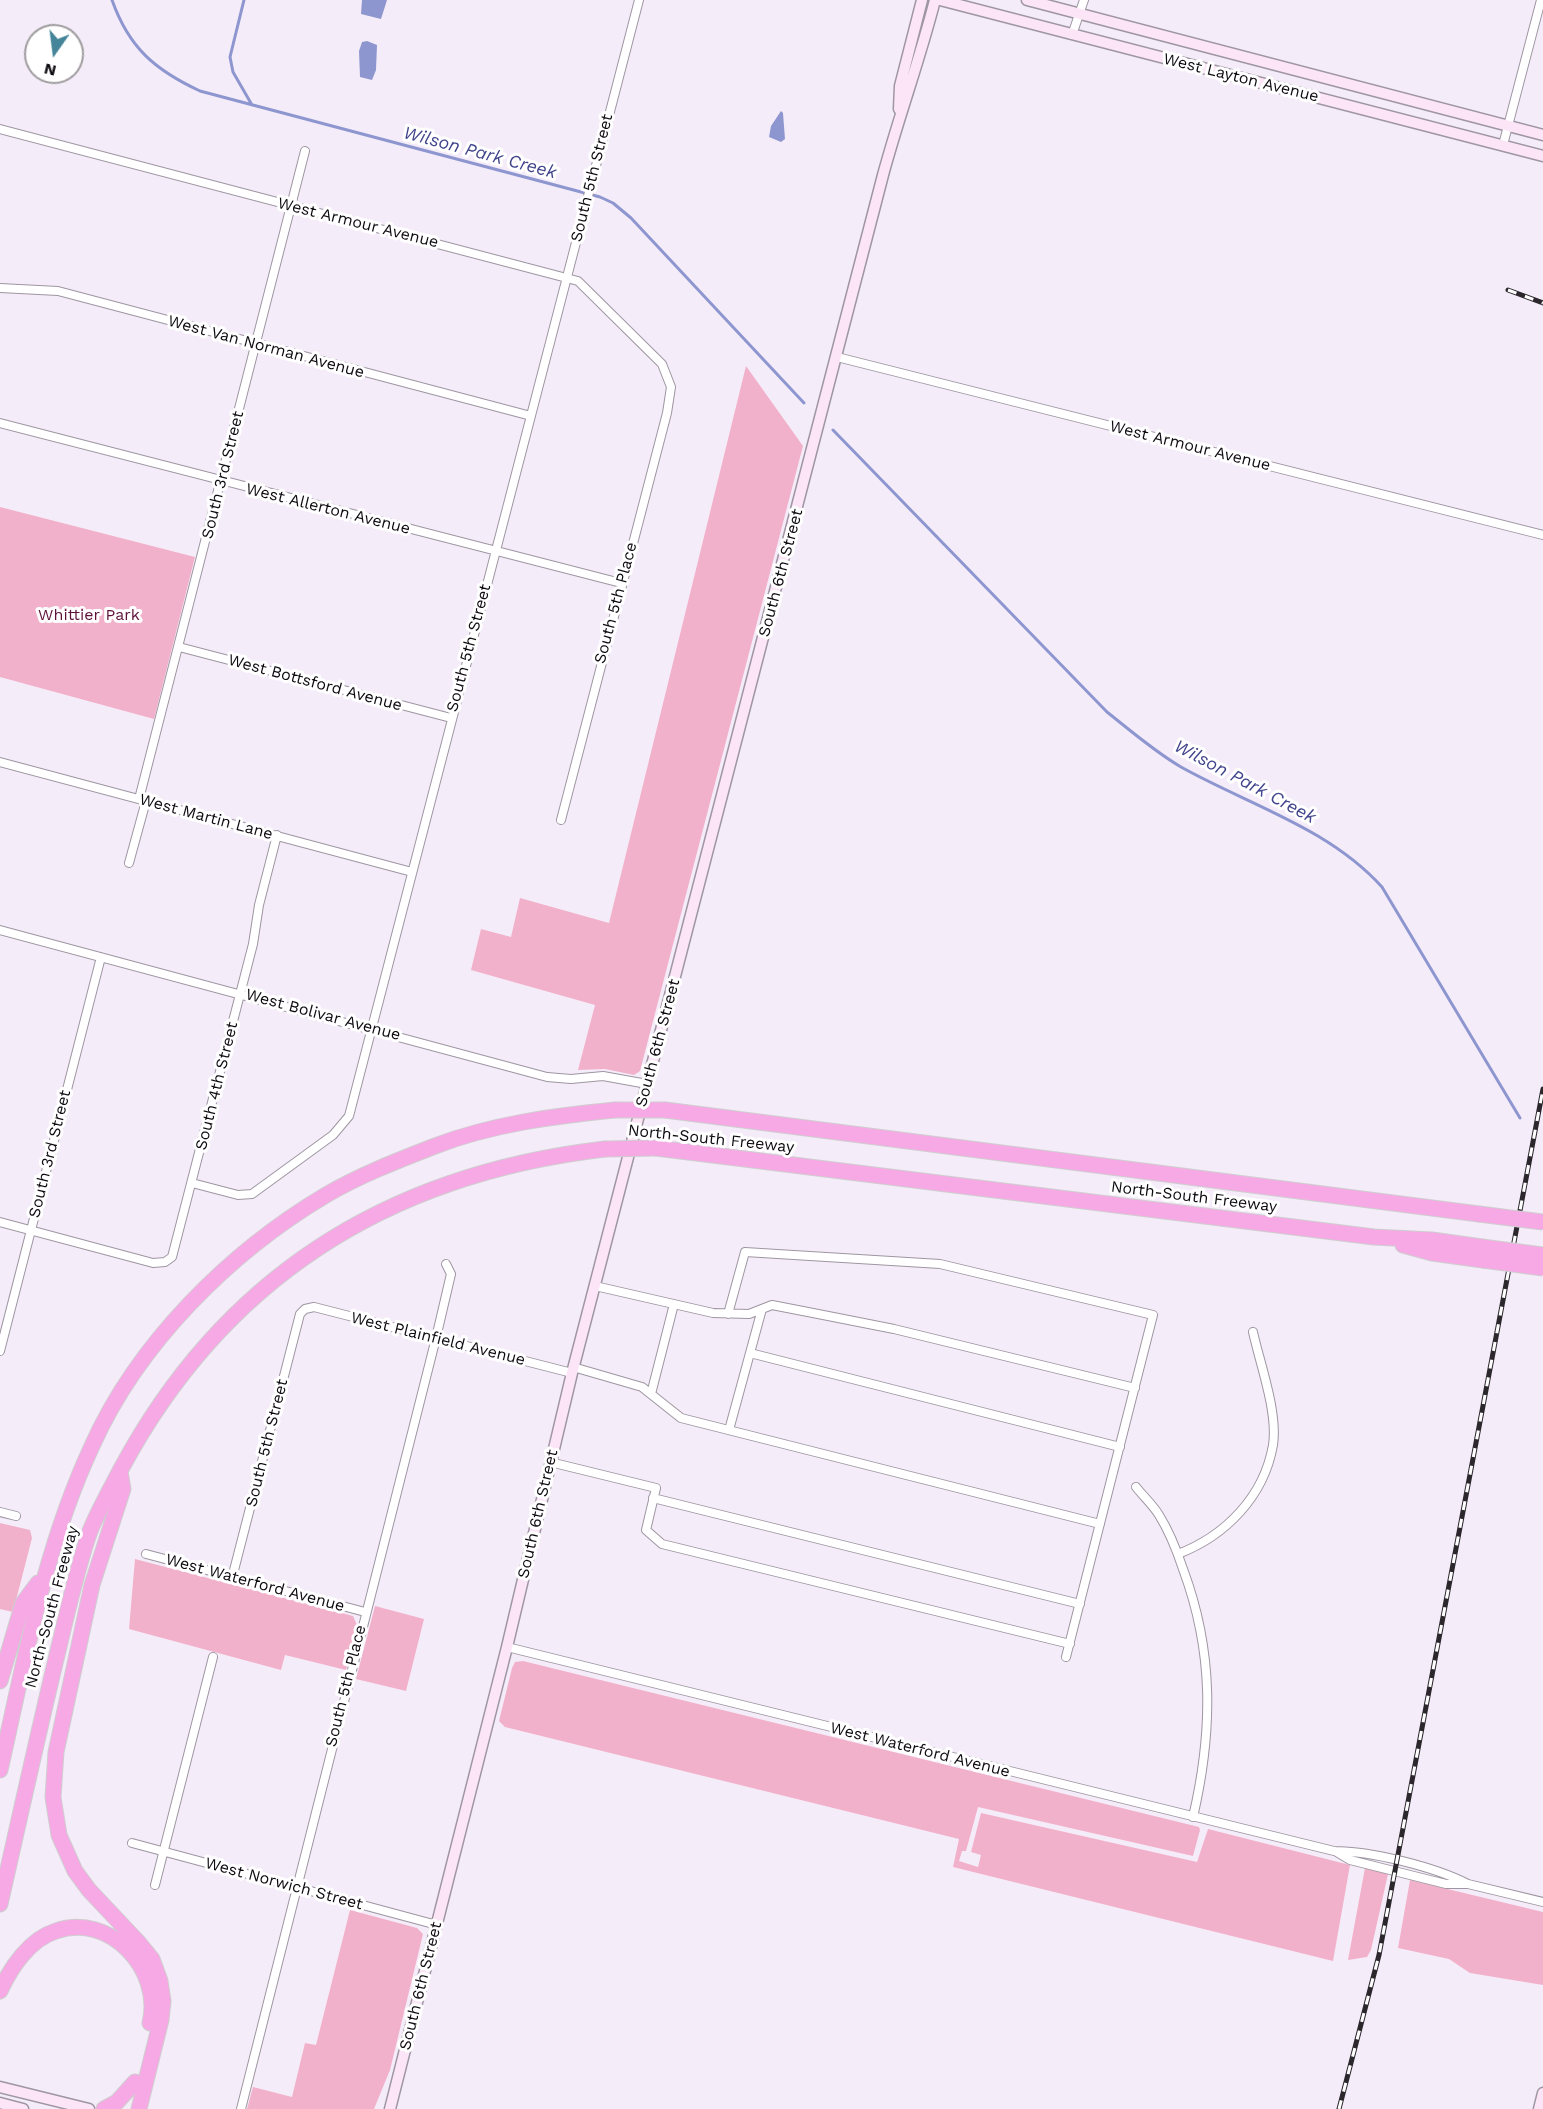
<!DOCTYPE html>
<style>
body{margin:0}
#map{position:relative;width:1543px;height:2109px;overflow:hidden;background:#f5ecf9;font-family:"Work Sans",sans-serif}
canvas{display:block}
.north{position:absolute;left:24px;top:24px;width:60px;height:60px;box-sizing:border-box;background:#fff;border:2px solid #9f9d9f;border-radius:50%;rotate:194deg;font-size:16px;font-weight:700;line-height:24px;text-align:center;color:#0e0b10}
.north::after{content:'';display:block;margin:auto;width:21px;height:27px;background:#458599;clip-path:polygon(50% 0,100% 100%,50% 72%,0 100%)}
</style>
<div id="map">
<canvas width="1543" height="2109"></canvas>
<div class="north">N</div>
</div>
<script>
const ctx = document.querySelector('canvas').getContext('2d');
ctx.lineJoin = 'round';
function fill(path, color) {
  ctx.fillStyle = color;
  ctx.fill(path, 'evenodd');
}
function stroke(path, color, width, dash) {
  ctx.strokeStyle = color;
  ctx.lineWidth = width;
  ctx.lineCap = dash ? 'butt' : 'round';
  ctx.setLineDash(dash || []);
  ctx.stroke(path);
}
function label(font, color, halo, rows, align = 'center') {
  ctx.font = font + ' "Work Sans",sans-serif';
  ctx.lineWidth = 6;
  ctx.setLineDash([]);
  ctx.textBaseline = 'middle';
  ctx.strokeStyle = halo;
  ctx.fillStyle = color;
  for (const [text, x, y, turn = 0] of rows) {
    ctx.save();
    ctx.translate(x, y);
    ctx.rotate((+turn || 0) * Math.PI / 180);
    ctx.textAlign = isNaN(turn) ? turn : align;
    if (halo) ctx.strokeText(text, 0, 0);
    ctx.fillText(text, 0, 0);
    ctx.restore();
  }
}
fill(new Path2D(`
 M746 366 803 446 640 1071 634 1075 605 1069 578 1070 595 1005 471 970 481 929 511 937 520 898 609 923Z
 M0 507 195 557 154 719 0 677Z
 M0 1523 30 1530 32 1538 13 1612 0 1609Z
 M135 1559 353 1616 357 1625 346 1670 285 1655 281 1670 129 1629Z
 M375 1606 424 1619 406 1691 356 1679Z
 M523 1661 1199 1827 1200 1830 1193 1856 978 1807 966 1851H962L959 1861 978 1867 981 1855 971 1852 981 1813 1197 1862 1208 1829 1350 1865 1333 1961 953 1867 959 1839 505 1727 499 1721 512 1668 515 1662Z
 M1365 1868 1388 1874 1371 1950 1367 1957 1348 1960Z
 M1410 1880 1543 1912V1985L1470 1973 1449 1959 1398 1948Z
 M350 1910 417 1928 423 1934 390 2070 374 2109H247L253 2087 292 2097 305 2043 316 2045Z`), '#f2b1ca');
fill(new Path2D(`
 M362 0H387L381 19 361 14Z
 M367 41 377 45 376 70 372 80 360 77 359 51 362 42Z
 M781 111 783 113 785 139 781 142 769 137 771 126Z`), '#8e96d0');
stroke(new Path2D(`
 M112 0C129 48 155 70 200 91L600 197 613 203 631 218 804 403
 M244 0 230 57 233 72 252 105
 M833 430 1107 712C1131 731 1155 752 1181 767 1249 805 1329 828 1382 887L1520 1118`), '#8e96d0', 3);
const street = new Path2D(`
 M1072 35 1084 0
 M0 129 578 281 662 364 671 387 667 413 561 820
 M1503 145 1541 0
 M0 288 58 291 531 416
 M837 357 1543 535
 M0 423 621 583
 M179 647 451 718
 M0 762 412 872
 M139 799 305 151
 M129 863 146 801
 M0 930 547 1077 571 1079 603 1076 647 1084
 M192 1183 238 1195 252 1194 333 1135 349 1116 639 0
 M0 1222 153 1263 165 1262 172 1257 253 944 259 905 277 835
 M595 1286 713 1313 749 1314 772 1305 813 1313 894 1329 1135 1388
 M728 1314 745 1252 940 1264 1153 1315 1066 1657
 M0 1351 101 957
 M750 1353 1120 1447
 M573 1367 642 1387 681 1418 1100 1524
 M651 1394 674 1304
 M729 1430 762 1309
 M550 1462 656 1488 646 1530 662 1544 1070 1644
 M1136 1487C1143 1496 1153 1505 1159 1515 1169 1531 1177 1551 1183 1569 1214 1652 1213 1731 1193 1817
 M653 1498 1080 1604
 M0 1512 16 1516
 M146 1554 365 1612
 M1178 1554C1225 1536 1264 1497 1273 1445 1278 1412 1260 1364 1253 1332
 M232 1578 300 1314 305 1309 314 1307 572 1373
 M507 1647 1334 1851C1371 1851 1435 1867 1468 1884
 M132 1843 437 1925
 M1335 1851 1350 1860 1446 1884H1468L1543 1902
 M155 1885 213 1657
 M241 2109 436 1338 451 1274 446 1264`);
const secondary = new Path2D(`
 M940 0 1543 156
 M1027 0 1543 135
 M899 109 900 86 922 0
 M0 2087 89 2109
 M0 2103 23 2109
 M390 2109 507 1647 572 1373 883 175C899 116 920 59 935 0
 M1539 2109 1543 2093`);
const highway = new Path2D(`
 M665 1110 1479 1214
 M656 1148 1374 1237 1432 1240 1482 1247
 M1403 1245 1432 1253 1483 1260
 M120 1472 123 1489 92 1585 56 1752 53 1797 59 1835 75 1871 89 1890 139 1943 152 1959 160 1981 163 2001 161 2020 139 2109
 M0 1681 23 1603 38 1583
 M0 1770C25 1660 44 1549 92 1446 138 1343 230 1252 326 1195 360 1175 399 1160 435 1146 492 1124 554 1116 615 1110
 M0 1904C19 1821 37 1738 57 1655 67 1614 76 1571 90 1531 99 1509 110 1490 121 1469 224 1277 389 1174 605 1149
 M0 1991C11 1967 30 1939 56 1931 110 1912 163 1970 150 2023
 M104 2109 117 2102 135 2082`);
stroke(street, '#9e96a2', 10);
stroke(secondary, '#9e96a2', 13);
stroke(highway, '#cfcecf', 17);
stroke(street, '#fff', 8);
stroke(secondary, '#fce5f7', 10);
stroke(highway, '#f6a9e5', 15);
const rail = new Path2D(`
 M1508 290 1543 303
 M1339 2109 1379 1955 1543 1089`);
stroke(rail, '#2b272d', 5);
stroke(rail, '#fff', 3, [9]);
const highwayBridge = new Path2D(`
 M615 1110H665
 M605 1149 656 1148
 M1479 1214 1543 1222
 M1482 1247 1543 1255
 M1483 1260 1543 1268`);
stroke(highwayBridge, '#cfcecf', 17, []);
stroke(highwayBridge, '#f6a9e5', 15);
label('16px', '#0e0b10', '#fff', [
 ["West Layton Avenue",1241,78,14],
 ["South 5th Street",592,178,-76],
 ["West Armour Avenue",358,223,14],
 ["West Van Norman Avenue",266,347,15],
 ["West Armour Avenue",1190,446,14],
 ["South 3rd Street",223,475,-76],
 ["West Allerton Avenue",328,509,14],
 ["South 6th Street",781,573,-75],
 ["South 5th Place",616,603,-75],
 ["South 5th Street",469,648,-75],
 ["West Bottsford Avenue",315,683,15],
 ["West Martin Lane",206,817,15],
 ["West Bolivar Avenue",323,1015,15],
 ["South 6th Street",658,1043,-75],
 ["South 4th Street",217,1086,-76],
 ["North-South Freeway",711,1139,6],
 ["South 3rd Street",50,1154,-76],
 ["North-South Freeway",1194,1197,7],
 ["West Plainfield Avenue",438,1339,14],
 ["South 5th Street",267,1443,-76],
 ["South 6th Street",538,1514,-77],
 ["West Waterford Avenue",255,1583,15],
 ["North-South Freeway",52,1607,-75],
 ["South 5th Place",346,1686,-76],
 ["West Waterford Avenue",920,1750,14],
 ["West Norwich Street",284,1884,15],
 ["South 6th Street",421,1986,-76]
]);
label('16px', '#5e1039', '#fff', [
 ["Whittier Park",89,615]
]);
label('italic 18px', '#40448b', '#fff', [
 ["Wilson Park Creek",480,153,15],
 ["Wilson Park Creek",1245,782,28]
]);
</script>
